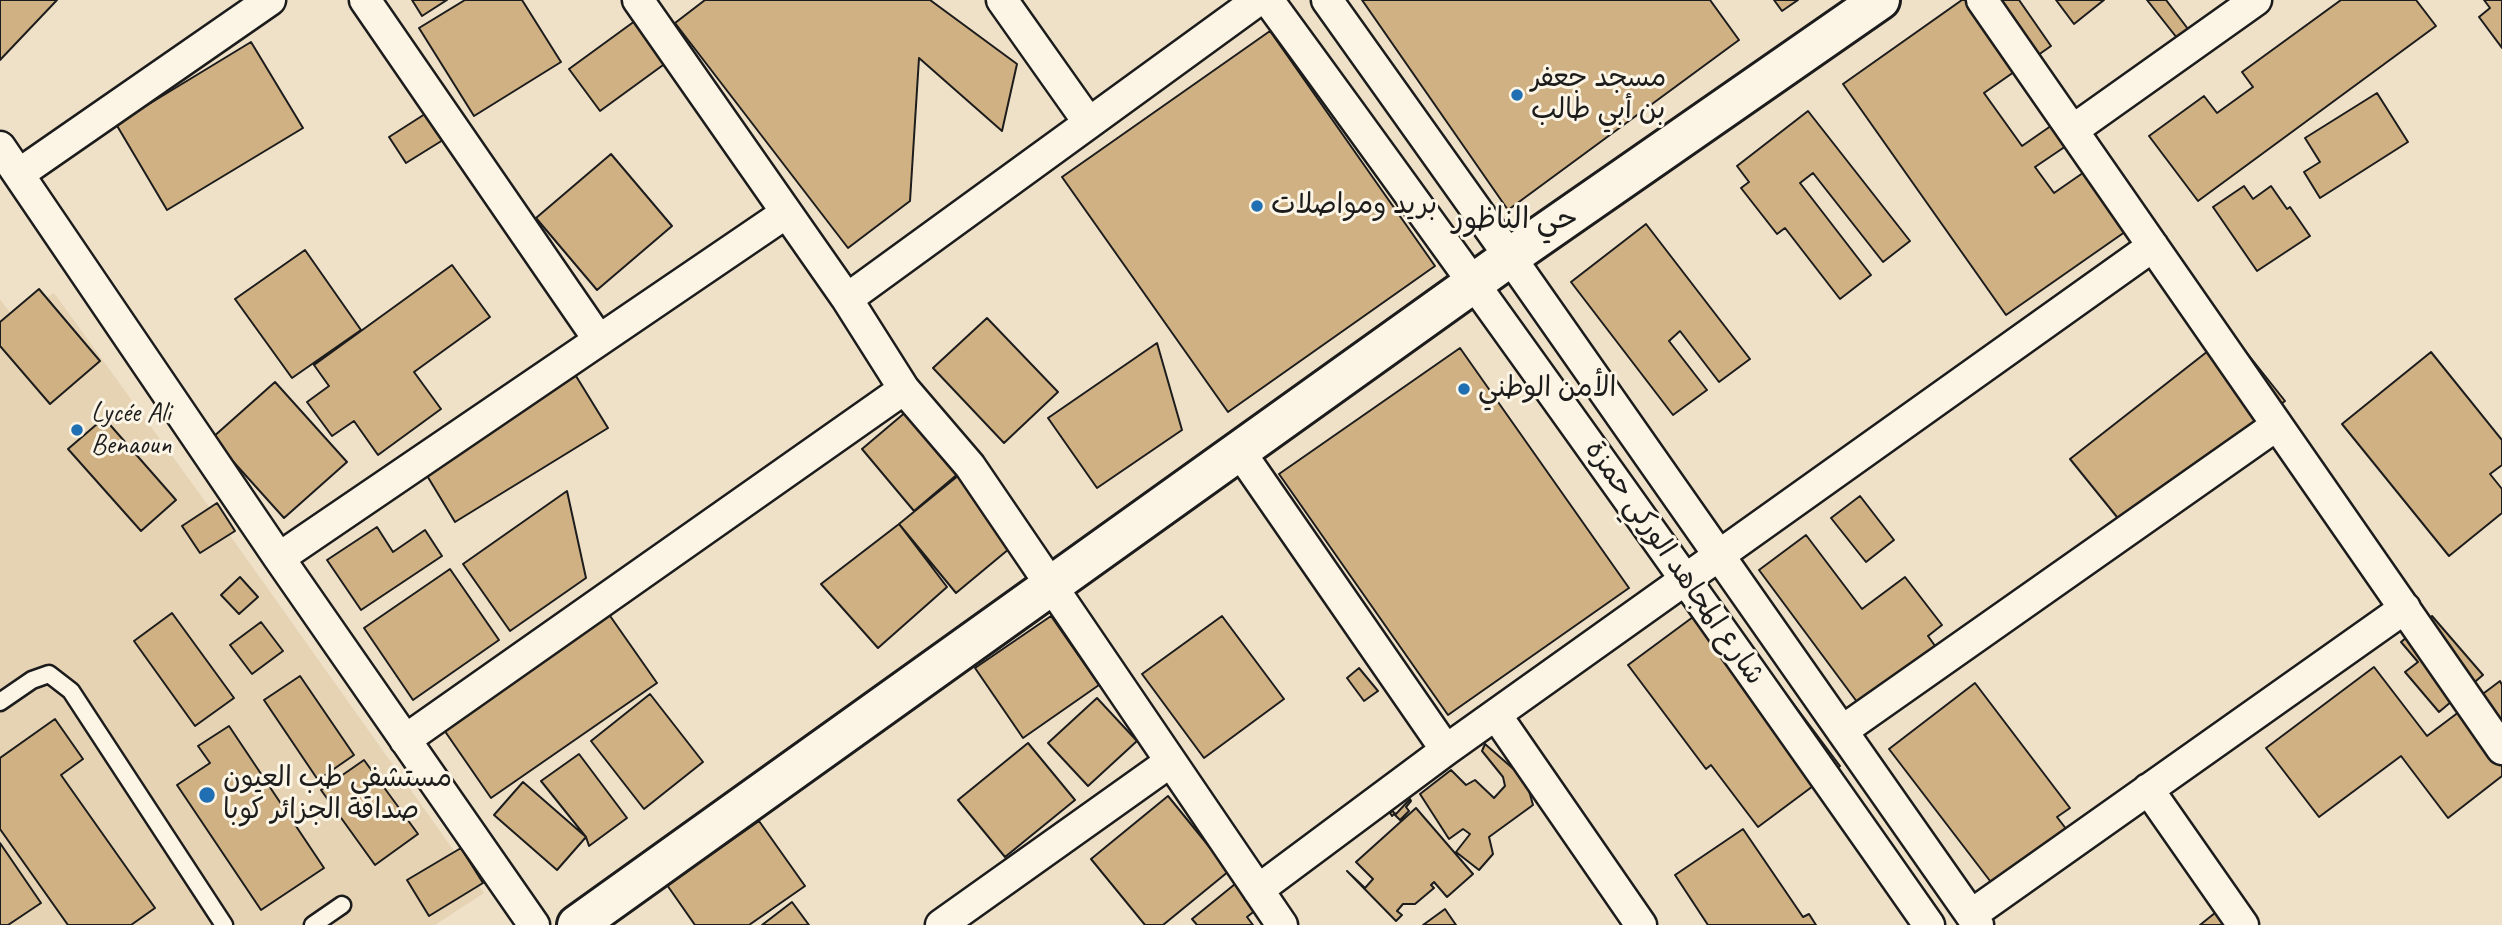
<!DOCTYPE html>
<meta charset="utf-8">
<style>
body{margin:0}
canvas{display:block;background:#efe1c8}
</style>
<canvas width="2502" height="925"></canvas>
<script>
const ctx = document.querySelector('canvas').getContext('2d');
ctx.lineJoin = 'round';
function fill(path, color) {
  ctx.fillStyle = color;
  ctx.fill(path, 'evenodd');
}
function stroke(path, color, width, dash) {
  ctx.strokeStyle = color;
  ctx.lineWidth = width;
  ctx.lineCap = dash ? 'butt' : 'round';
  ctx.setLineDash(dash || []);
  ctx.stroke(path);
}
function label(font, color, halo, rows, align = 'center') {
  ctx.font = font + ' Caveat,"Playpen Sans Arabic",sans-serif';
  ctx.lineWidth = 6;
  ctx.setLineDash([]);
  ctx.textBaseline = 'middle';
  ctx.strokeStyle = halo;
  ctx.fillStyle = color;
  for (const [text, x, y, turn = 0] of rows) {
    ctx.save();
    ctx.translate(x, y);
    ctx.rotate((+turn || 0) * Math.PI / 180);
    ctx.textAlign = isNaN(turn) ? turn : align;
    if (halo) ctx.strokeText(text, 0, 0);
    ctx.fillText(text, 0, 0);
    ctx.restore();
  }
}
fill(new Path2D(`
 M54 293 234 541 484 893 435 925H0V299L14 318Z`), '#e6d3b4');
const building = new Path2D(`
 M0 0H57L0 60Z
 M412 0H447L422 16Z
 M465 0H522L561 62 474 116 419 28Z
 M705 0H930L1017 64 1002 131 919 58 910 201 848 248 675 23Z
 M1362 0H1710L1739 40 1508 210Z
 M1774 0H1798L1782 11Z
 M1962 0H2019L2051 46 1984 93 2022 146 2058 121 2072 142 2035 167 2054 193 2090 168 2132 227 2006 315 1843 84Z
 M2056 0H2104L2074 24Z
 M2147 0H2166L2188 29 2177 38Z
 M2341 0H2416L2436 26 2198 201 2149 136 2204 96 2217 113 2253 87 2242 72Z
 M2484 0H2502V48L2479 17 2490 8Z
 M639 18 670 60 600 111 569 69Z
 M1270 31 1435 266 1228 412 1062 177Z
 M251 42 303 128 167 210 116 124Z
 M2377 93 2408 142 2320 198 2304 172 2320 162 2305 138Z
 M1808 111 1910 241 1883 262 1813 173 1800 183 1871 275 1840 299 1785 228 1777 234 1741 188 1749 182 1737 166Z
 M425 114 443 140 406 163 389 137Z
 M611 154 672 226 597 290 536 218Z
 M2244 186 2253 199 2271 186 2287 209 2290 207 2310 236 2257 271 2213 207Z
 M1646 224 1750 359 1719 382 1680 331 1669 341 1707 390 1673 415 1571 282Z
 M305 250 361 330 292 378 235 299Z
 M452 265 490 317 414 372 441 409 378 455 354 421 332 436 307 402 329 386 314 365Z
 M39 289 100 361 50 404 0 346V322Z
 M987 318 1058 392 1004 443 933 368Z
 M2231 333 2285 401 2216 454 2212 451 2121 522 2070 459Z
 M1157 343 1182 430 1097 488 1048 418Z
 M1460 348 1629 588 1448 715 1279 474Z
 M2431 352 2502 440V465L2490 474 2502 489V513L2449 556 2342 424Z
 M576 376 608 428 455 522 423 469Z
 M275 382 347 462 284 518 212 438Z
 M927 394 979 456 914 511 862 449Z
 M104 418 176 500 141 531 68 449Z
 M970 466 1027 534 956 593 899 524Z
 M567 491 586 578 510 631 463 564Z
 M1860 496 1894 540 1866 562 1831 518Z
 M217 503 235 531 200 553 182 526Z
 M899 524 947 587 878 648 821 584Z
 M377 527 393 552 425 530 442 556 361 610 327 560Z
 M1806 535 1862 609 1905 577 1942 625 1928 636 1943 657 1866 714 1759 570Z
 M450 569 499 640 413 700 364 628Z
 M240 577 258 597 239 614 221 595Z
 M1716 600 1840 766 1758 827 1711 765 1706 769 1628 665Z
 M172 613 234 698 195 726 134 641Z
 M608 613 657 683 491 798 442 727Z
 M1051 616 1099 685 1023 738 975 668Z
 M1222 616 1284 699 1204 758 1142 674Z
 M2432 616 2483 675 2439 712 2405 672 2418 662 2401 642Z
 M261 622 283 651 252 674 230 645Z
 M2374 667 2427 736 2500 681 2502 685V776L2448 818 2401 756 2319 817 2266 748Z
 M1359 668 1378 691 1364 701 1347 678Z
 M300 676 354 755 318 780 264 700Z
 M1975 683 2070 808 2057 817 2070 834 1997 890 1889 749Z
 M650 694 703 762 644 809 591 741Z
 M1097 698 1137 741 1088 786 1048 743Z
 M55 719 83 759 61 775 155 908 131 925H68L0 829V758Z
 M229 726 324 868 261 910 177 785 210 763 198 746Z
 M1028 743 1075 800 1005 857 958 800Z
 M1485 744 1526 780 1533 805 1489 837 1493 854 1479 870 1456 852 1470 834 1463 829 1449 839 1420 794 1451 770 1466 785 1475 780 1494 798 1505 786 1503 777 1482 751Z
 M579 754 627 818 589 846 586 837 541 781Z
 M364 760 418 834 375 865 321 790Z
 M523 782 586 837 557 870 494 815Z
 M1168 796 1229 871 1163 925H1145L1091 859Z
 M1410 799 1411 801 1406 807 1409 811 1400 820 1394 814 1392 816 1390 813 1392 811 1396 814Z
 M1416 808 1473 874 1447 897 1434 882 1431 885 1434 888 1415 904H1403L1397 911 1402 915 1396 921 1347 871 1365 888 1373 879 1356 862Z
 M759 821 805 886 749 925H695L667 885Z
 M1743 829 1803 917 1809 914 1816 925H1708L1675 875Z
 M0 843 41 903 8 925H0Z
 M461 848 483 883 429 916 407 880Z
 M1240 880 1257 909 1247 917 1253 925H1197L1192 919Z
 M792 902 809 925H762Z
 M2226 904 2243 925H2200Z
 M1445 909 1456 925H1423Z`);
fill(building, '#d0b184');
stroke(building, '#1c1c1c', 2);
const lane = new Path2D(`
 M0 702 32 680 49 674 71 691 224 925
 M313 925 342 905`);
const street = new Path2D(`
 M365 0 599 340
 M638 0 847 299 904 389 970 466 1282 925
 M1002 0 1089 123
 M1268 0C1492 306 1711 614 1929 925
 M1327 0 1510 257 1978 925
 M1982 0 2502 749
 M2073 130 2256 0
 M0 147 279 558 534 925
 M19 174 270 0
 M847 299 1258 0
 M1240 452 1446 750
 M279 558 786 213
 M1496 715 1641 925
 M1842 731 2277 425
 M405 740 904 389
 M2148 789 2243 925
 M1258 890 1446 750 2153 246
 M1971 915 2405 608
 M941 925 1170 762`);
const secondary = new Path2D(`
 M577 925 1510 257 1880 0`);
stroke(lane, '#1c1c1c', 21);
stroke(street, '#1c1c1c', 35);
stroke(secondary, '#1c1c1c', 44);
stroke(lane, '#fcf5e5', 16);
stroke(street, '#fcf5e5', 30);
stroke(secondary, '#fcf5e5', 38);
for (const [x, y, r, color] of [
 [1517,95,7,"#1f6fb2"],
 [1257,206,7,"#1f6fb2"],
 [1464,389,7,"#1f6fb2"],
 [77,430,7,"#1f6fb2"],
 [207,795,9,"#1f6fb2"]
]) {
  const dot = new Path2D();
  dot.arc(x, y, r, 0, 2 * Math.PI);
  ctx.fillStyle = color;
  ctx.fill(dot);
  stroke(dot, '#fcf5e5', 2.5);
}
label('28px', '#1c1c1c', '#fcf5e5', [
 ["مسجد جعفر",1531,79],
 ["بن أبي طالب",1531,111],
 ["بريد ومواصلات",1271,206],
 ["الأمن الوطني",1478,389],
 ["Lycée Ali",91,414],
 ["Benaoun",91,446],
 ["مستشفى طب العيون",223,779],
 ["صداقة الجزائر كوبا",223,811]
], 'left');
label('28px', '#1c1c1c', '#fcf5e5', [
 ["شارع المجاهد الوركي حمزة",1674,563,55]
]);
label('30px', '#1c1c1c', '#fcf5e5', [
 ["حي الناظور",1515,220]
]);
</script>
